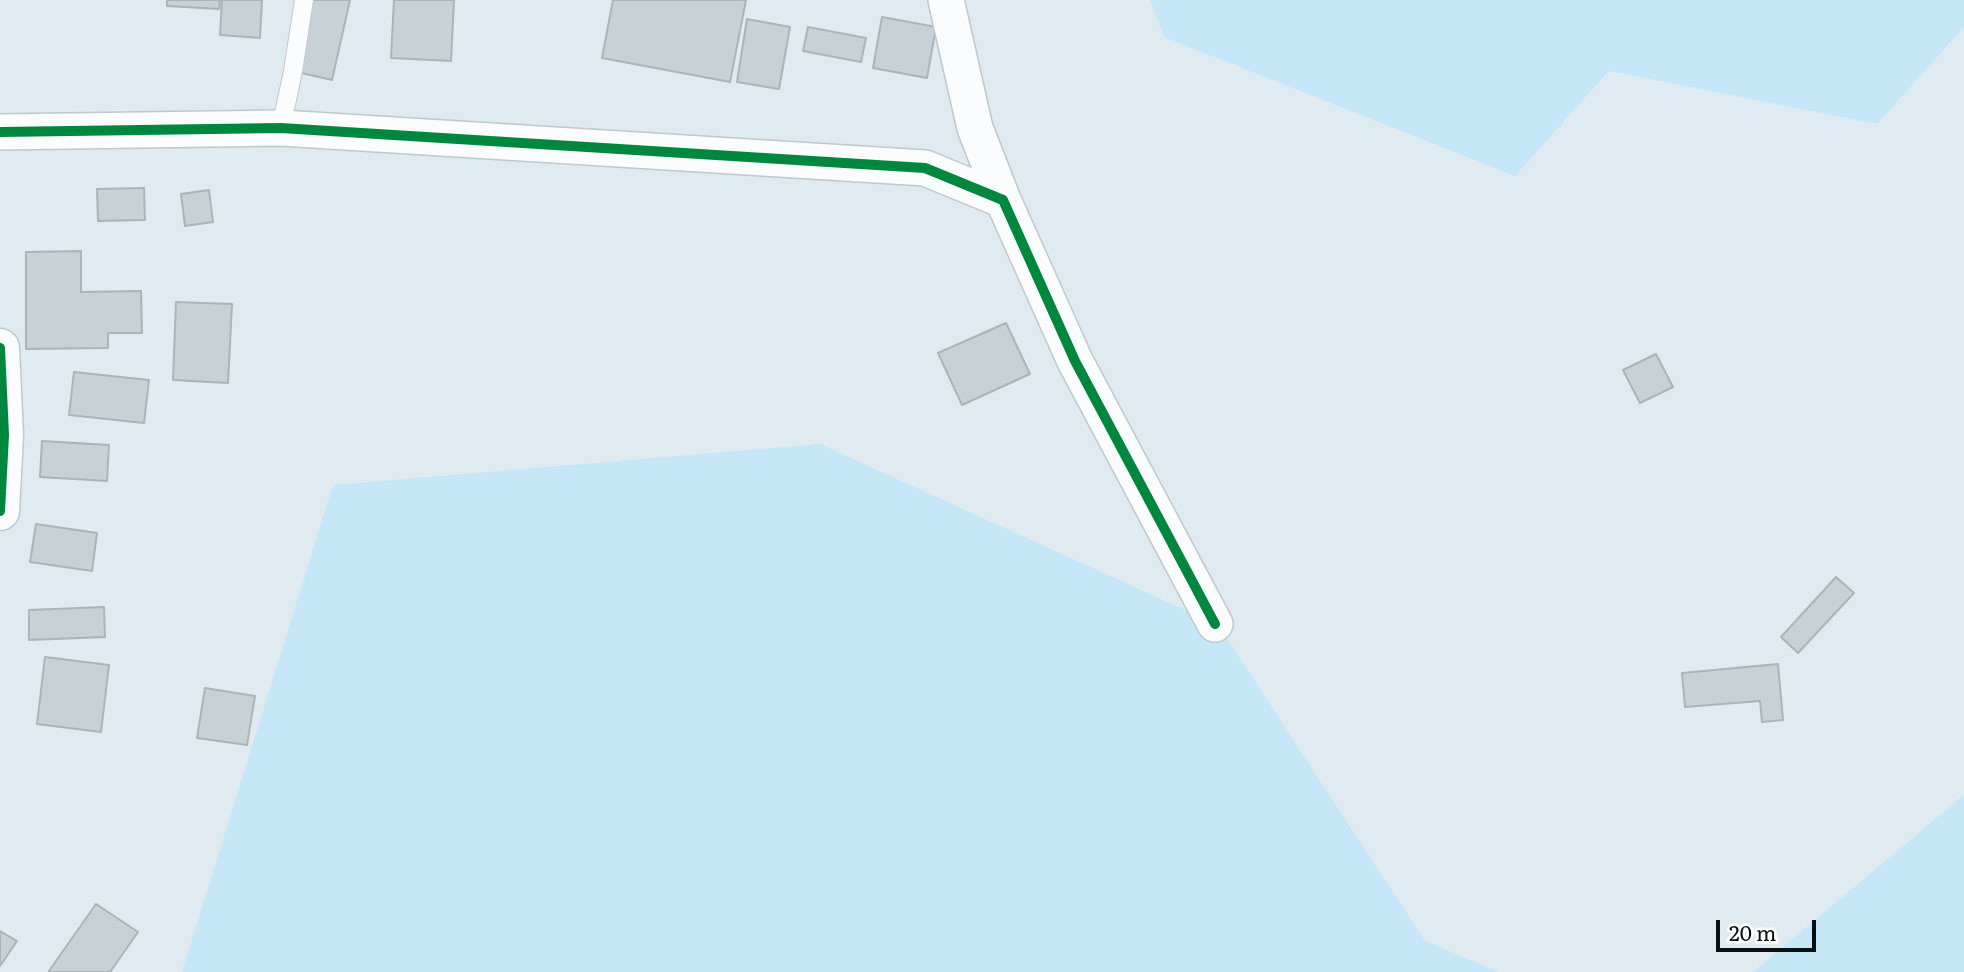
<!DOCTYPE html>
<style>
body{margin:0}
#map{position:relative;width:1964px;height:972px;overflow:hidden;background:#dfebf1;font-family:Literata,serif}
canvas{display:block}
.scale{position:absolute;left:1716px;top:920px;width:100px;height:32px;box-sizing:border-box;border:4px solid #080e12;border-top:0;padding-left:9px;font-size:21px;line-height:24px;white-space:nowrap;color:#080e12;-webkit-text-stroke:5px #fff;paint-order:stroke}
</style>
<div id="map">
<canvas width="1964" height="972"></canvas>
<div class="scale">20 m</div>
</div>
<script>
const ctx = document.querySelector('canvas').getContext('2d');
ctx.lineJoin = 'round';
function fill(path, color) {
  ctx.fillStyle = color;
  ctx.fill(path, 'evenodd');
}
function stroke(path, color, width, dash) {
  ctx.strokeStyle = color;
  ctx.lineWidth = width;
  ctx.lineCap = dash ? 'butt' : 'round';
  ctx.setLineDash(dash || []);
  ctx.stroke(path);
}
fill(new Path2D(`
 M1150 0H1964V27L1877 124 1609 71 1515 176 1164 37Z
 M820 444 1218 625 1425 941 1499 972H182L333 485Z
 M1964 795V972H1753Z`), '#c6e7f8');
const building = new Path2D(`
 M167 0H220L219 9 167 6Z
 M222 0H262L260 38 220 35Z
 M310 0H350L332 80 293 71Z
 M394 0H454L451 61 391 58Z
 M613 0H746L730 82 602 58Z
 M882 17 936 27 927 78 873 68Z
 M747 19 790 27 779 89 737 82Z
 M808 27 866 38 861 62 803 51Z
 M144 188 145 220 98 221 97 189Z
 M209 190 213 222 185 226 181 194Z
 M81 251V292L141 291 142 333H108V348L26 349V252Z
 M176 302 232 304 228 383 173 380Z
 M1006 323 1030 374 962 405 938 353Z
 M1656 354 1673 387 1640 403 1623 370Z
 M74 372 149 380 144 423 69 415Z
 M42 441 109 445 107 481 40 477Z
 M36 524 97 533 92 571 30 562Z
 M1836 577 1854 593 1798 653 1781 637Z
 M104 607 105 637 29 640V610Z
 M45 657 109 665 101 732 37 724Z
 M1778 664 1783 720 1762 722 1760 701 1685 707 1682 673Z
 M205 688 255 696 247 745 197 738Z
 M96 904 138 932 110 972H51L49 971Z
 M0 931 17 941 0 966Z`);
fill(building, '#c8d1d6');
stroke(building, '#abb4b9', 2);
const lane = new Path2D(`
 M281 128 293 71 304 0`);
const street = new Path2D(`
 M946 0 975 128 1003 200
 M0 132 281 128 925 168 1003 200 1075 361 1215 624`);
const secondary = new Path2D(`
 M0 348 4 435 0 511`);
stroke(lane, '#bfc8cd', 20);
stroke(street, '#bfc8cd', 38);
stroke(secondary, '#bfc8cd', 41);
stroke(lane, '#fafcfd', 18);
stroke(street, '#fafcfd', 35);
stroke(secondary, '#fafcfd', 38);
stroke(new Path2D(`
 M0 132 281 128 925 168 1003 200 1075 361 1215 624
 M0 348 4 435 0 511`), '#00873e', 10);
</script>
